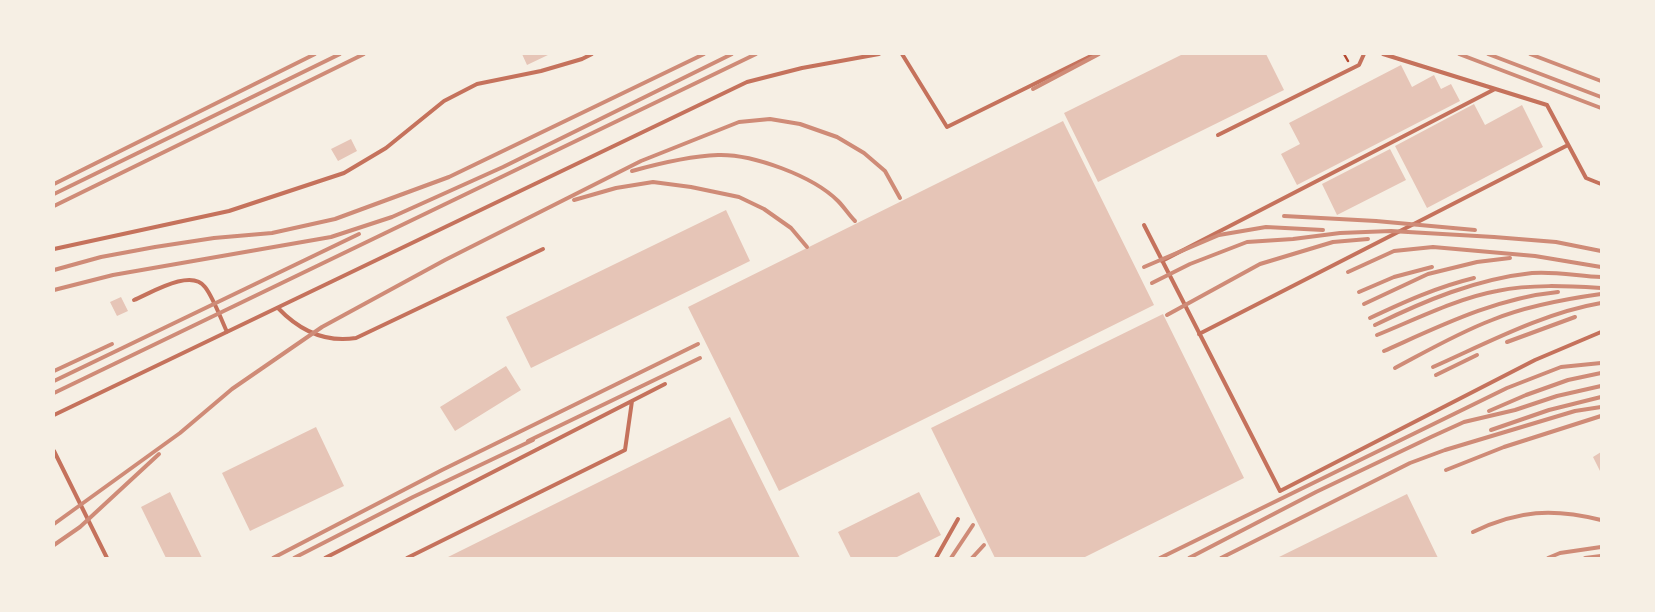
<!DOCTYPE html>
<style>
body{margin:0}
#map{position:relative;width:1655px;height:612px;overflow:hidden;background:#f6efe4;font-family:"Exo 2",sans-serif}
canvas{display:block}
.frame{position:absolute;inset:0;border:55px solid #f6efe4;pointer-events:none}
</style>
<div id="map">
<canvas width="1655" height="612"></canvas>
<div class="frame"></div>
</div>
<script>
const ctx = document.querySelector('canvas').getContext('2d');
ctx.lineJoin = 'round';
function fill(path, color) {
  ctx.fillStyle = color;
  ctx.fill(path, 'evenodd');
}
function stroke(path, color, width, dash) {
  ctx.strokeStyle = color;
  ctx.lineWidth = width;
  ctx.lineCap = dash ? 'butt' : 'round';
  ctx.setLineDash(dash || []);
  ctx.stroke(path);
}
fill(new Path2D(`
 M522 54H550L527 65Z
 M1183 54H1266L1284 90 1098 182 1064 113Z
 M1401 65 1412 87 1434 75 1441 89 1451 84 1460 101 1297 185 1281 154 1300 144 1289 123Z
 M1474 104 1485 125 1522 105 1543 147 1427 208 1395 146Z
 M1063 121 1154 305 779 491 688 307Z
 M351 139 357 151 338 161 331 149Z
 M1390 149 1406 180 1337 215 1322 184Z
 M726 210 750 261 531 368 506 317Z
 M121 297 128 311 117 316 110 302Z
 M1163 314 1244 478 1083 558H995L931 428Z
 M506 366 521 390 455 431 440 407Z
 M730 417 800 558H446Z
 M316 427 344 486 250 531 222 473Z
 M1601 452V473L1593 457Z
 M170 492 202 558H166L141 507Z
 M919 492 941 535 895 558H851L838 532Z
 M1407 494 1438 558H1277Z`), '#e6c5b7');
stroke(new Path2D(`
 M1344 54 1348 61`), '#b5482f', 2.5);
stroke(new Path2D(`
 M902 54 947 127 1095 54
 M1383 54 1547 105 1586 178 1601 184
 M1218 135 1359 65 1364 54
 M1144 225 1280 491 1535 360 1601 332
 M54 249 229 211 344 173 386 148 444 101 477 84 541 71 582 59 592 54
 M1162 261 1495 89
 M134 300C151 293 191 268 205 287 213 297 221 319 227 332
 M278 308C299 330 325 343 356 338L543 249
 M1199 334 1568 145
 M54 415 747 82 802 68 879 54
 M54 451 107 558
 M325 558 665 384
 M407 558 625 450 632 401
 M936 558 958 519`), '#c5725c', 4);
stroke(new Path2D(`
 M1459 54 1601 108
 M1488 54 1601 97
 M1530 54 1601 81
 M1033 89 1099 54
 M632 171C657 164 691 156 718 155 753 154 813 176 838 201 844 207 849 215 855 221
 M54 184 315 54
 M54 194 340 54
 M574 200 616 188 653 182 691 187 739 197 764 209 791 228 807 247
 M54 206 364 54
 M1284 216 1376 221 1475 230
 M1144 267 1219 235 1266 227 1323 230
 M54 270 101 257 155 247 214 238 272 233 335 219 449 177 704 54
 M1348 272 1394 251 1433 247 1535 256 1601 267
 M1152 283 1190 264 1247 242 1293 239 1340 233 1391 231 1494 237 1556 242 1601 251
 M54 290 113 275 331 237 392 217 503 167 732 54
 M1359 292 1394 277 1432 267
 M1364 304 1428 274 1477 262 1510 258
 M1167 315 1260 264 1333 242 1368 239
 M1370 318C1404 302 1437 287 1474 278
 M1375 325C1424 301 1476 279 1532 273 1553 271 1579 276 1601 277
 M1377 335C1414 320 1458 298 1497 291 1531 284 1567 286 1601 288
 M1507 342 1575 317
 M1384 351C1440 326 1496 298 1558 292
 M1433 367C1487 343 1543 313 1601 303
 M1395 368C1427 351 1458 333 1492 320 1526 306 1565 299 1601 294
 M54 371 112 344
 M1436 375 1477 355
 M54 381 359 234
 M54 393 756 54
 M1489 411 1526 395 1568 380 1601 373
 M1491 430 1549 410 1601 397
 M528 441 700 358
 M1446 470 1504 447 1601 416
 M54 524 180 433 232 389 322 327 445 260 641 161 739 122 770 119 800 124 837 137 864 153 885 171 900 198
 M1473 532C1518 510 1553 508 1601 520
 M54 545 80 527 159 454
 M273 558 442 470 698 344
 M294 558 413 497 533 440
 M951 558 973 525
 M972 558 984 545
 M1160 558 1507 388 1561 367 1601 363
 M1189 558 1316 492 1431 437 1464 422 1515 410 1557 396 1601 386
 M1221 558 1410 463 1445 450 1575 411 1601 407
 M1548 558 1560 553 1601 547
 M1585 558 1601 556`), '#cf8b77', 4);
</script>
